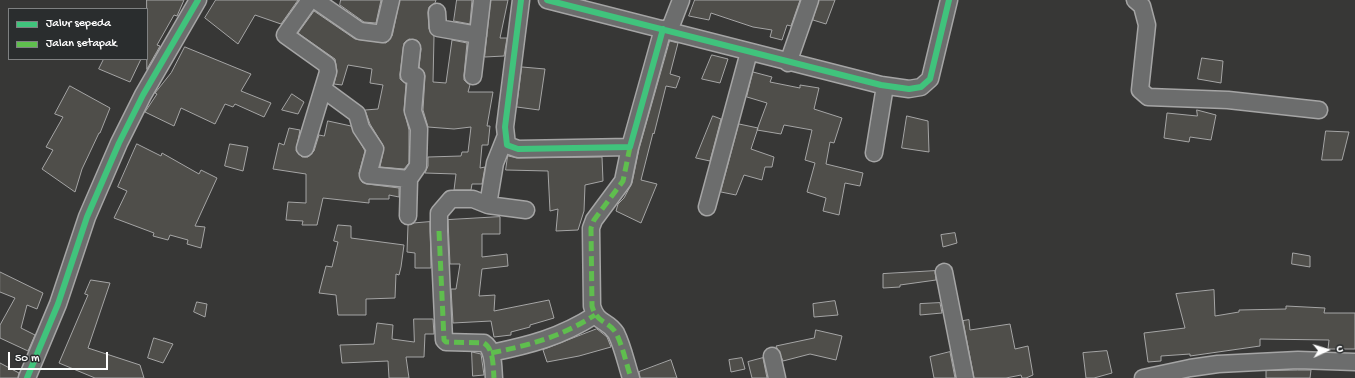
<!DOCTYPE html>
<style>
body{margin:0}
#map{position:relative;width:1355px;height:378px;overflow:hidden;background:#373736;font-family:"Gochi Hand",sans-serif}
canvas{display:block}
.legend{position:absolute;left:8px;top:8px;width:140px;height:52px;box-sizing:border-box;background:#2a2d2e;border:1px solid #7f8182;margin:0;padding:5px 7px;list-style:none;font-size:12px;color:#fff}
.legend li{display:flex;align-items:center;gap:8px;height:20px}
.legend b{width:20px;border:1px solid #7f8182}
.north{position:absolute;left:1307px;top:330px;width:40px;height:40px;-webkit-text-stroke:3px #2a2d2e;paint-order:stroke;rotate:86deg;font-size:11px;font-weight:700;line-height:16px;text-align:center;color:#fff}
.north::after{content:'';display:block;margin:auto;width:14px;height:18px;background:#fff;clip-path:polygon(50% 0,100% 100%,50% 72%,0 100%)}
.scale{position:absolute;left:8px;top:352px;width:100px;height:18px;box-sizing:border-box;border:2px solid #fff;border-top:0;padding-left:5px;font-size:12px;line-height:14px;white-space:nowrap;color:#fff;-webkit-text-stroke:3px #2a2d2e;paint-order:stroke}
</style>
<div id="map">
<canvas width="1355" height="378"></canvas>
<ul class="legend">
<li><b style="height:5px;background:#40c37c"></b>Jalur sepeda</li>
<li><b style="height:5px;background:#5fbe4e"></b>Jalan setapak</li>
</ul>
<div class="north">U</div>
<div class="scale">50 m</div>
</div>
<script>
const ctx = document.querySelector('canvas').getContext('2d');
ctx.lineJoin = 'round';
function fill(path, color) {
  ctx.fillStyle = color;
  ctx.fill(path, 'evenodd');
}
function stroke(path, color, width, dash) {
  ctx.strokeStyle = color;
  ctx.lineWidth = width;
  ctx.lineCap = dash ? 'butt' : 'round';
  ctx.setLineDash(dash || []);
  ctx.stroke(path);
}
const building = new Path2D(`
 M147 0H184L177 16 174 15 157 45 160 46 147 69Z
 M216 0H298L281 24 255 15 238 44 205 18Z
 M341 0H381L376 23 364 22 340 5Z
 M400 0H436L435 3 429 7 428 13 429 29 434 36 433 82 446 83 452 40 467 43 464 75V80L470 85 468 92H493L487 126H490L488 145H482L480 168 485 167 482 184H472L471 190H454L456 174 425 173 428 166V157L461 156 462 152H468L471 127 454 129 428 127 423 110 425 76 424 72 419 67 421 49 418 41 409 39 404 43 400 74V79L406 84 404 110 409 130V163L404 169 380 167 384 147 370 124 365 110 378 109 383 85 370 83 372 69 348 65 342 85 334 84 337 71 335 59 298 33 314 11 355 39 386 43 392 36Z
 M457 0H472L470 24 454 21Z
 M491 0H508L500 38H507L504 56 485 57Z
 M695 0H800L791 26 787 25 782 40 770 37 772 30 753 27 711 13 709 20 689 16Z
 M819 0H835L826 24 813 20Z
 M670 41 678 43 670 74 680 77 676 88 666 86 654 134 653 133 641 180 657 184 641 223 616 211 618 204 624 198 632 183 639 149Z
 M185 47 251 74 241 91 271 103 264 117 235 104 233 107 225 104 215 124 181 108 174 126 145 112 157 94 155 93 171 73Z
 M712 55 728 59 720 83 702 79Z
 M1202 58 1223 61 1221 83 1198 79Z
 M104 59H141L130 82 99 69Z
 M522 67 545 69 539 110 517 107Z
 M753 72 772 77 770 82 800 88V85L819 88 814 109 842 118 834 143 830 142 826 164 863 173 860 186 845 183 839 215 823 211 826 198 807 192 815 163 805 160 812 130 784 125 781 134 757 130 767 103 747 97Z
 M70 86 110 108 100 133H99L82 169 75 192 42 169 53 150 46 147 63 117 55 114Z
 M292 94 304 102 298 114 282 110Z
 M1197 110 1216 115 1211 140 1190 137 1189 142 1164 138 1167 113 1197 116Z
 M713 116 721 119 710 161 696 158Z
 M907 116 928 121 929 152 902 148Z
 M328 121 351 126 365 151 359 173 362 182 367 184 399 188V197L389 195V199H369V203L323 198 317 225H302L303 221 286 220 288 202 306 203V174L273 169 279 143 284 145 289 128 300 130 296 151 302 157H308L314 151 319 135 324 136Z
 M739 124 758 128 751 149 774 157 772 167H765L762 180 744 175 736 195 721 192Z
 M1326 131 1349 132 1342 160H1322Z
 M137 144 161 156 162 153 199 174 201 170 217 178 195 226 205 227 201 248 187 244 188 240 170 235 168 240 153 236 154 233 114 218 127 191 118 187Z
 M230 144 248 147 243 171 225 166Z
 M508 156 518 158 602 157 603 181 585 185 584 211 578 230 556 231 558 209 550 211 548 171 506 170Z
 M500 217V234H482V257L507 254 508 266 482 269 479 296 495 295 494 311 549 300 554 318 530 325V327L511 332V335L494 337 491 321 453 323 451 289H456L460 264H450L448 220Z
 M430 222 431 268H415V253L407 252 408 225 414 223Z
 M338 225 351 226V238L404 245 401 267 399 275 396 274 395 298 366 299V315H338L336 295 319 293 326 266 332 267 338 242 334 241Z
 M955 233 957 243 943 247 941 235Z
 M1293 253 1310 256V267L1292 264Z
 M935 271 936 280 900 285V287L883 288V274Z
 M0 272 43 293 37 309 27 305 21 328 35 335 28 351 0 338V325L15 298 0 292Z
 M91 280 110 283 88 348 140 365 144 378H95L59 363 88 295 85 294Z
 M1214 290 1215 316 1239 312V310L1286 309V306L1325 308 1324 313H1355V349H1328L1329 340 1260 339V346L1190 356V354L1161 356V361L1148 362 1144 333 1185 328 1176 294Z
 M835 301 838 315 814 317 813 304Z
 M197 302 207 304 205 317 194 312Z
 M940 303 942 313 920 315V304Z
 M414 319H433L434 334H425L424 357H406L409 378H389L388 361 342 363 340 345 374 344 377 323 393 325 392 339 414 342Z
 M969 320 970 330 1010 324 1015 349 1028 346 1033 375 1026 378H1022L1021 375 1006 378H974L963 321Z
 M597 329 607 337 611 347 579 356 547 362 543 350Z
 M816 330 842 336 836 360 810 354 783 361 776 346 814 338Z
 M154 338 173 344 163 363 148 358Z
 M1107 351 1112 373 1094 378H1086L1083 353Z
 M472 352 481 354 484 375 473 376Z
 M950 352 955 378H934L930 357Z
 M742 358 745 369 731 372 729 360Z
 M763 358 767 378H752L748 362Z
 M671 360 677 378H640L639 372Z
 M0 363 19 373 18 378H0Z
 M1298 370H1311L1310 378H1266V371Z`);
fill(building, '#4f4e4a');
stroke(building, '#a5a5a5', 1);
const minor = new Path2D(`
 M315 0 360 31 383 34 391 0
 M521 0 505 127 507 145 518 149 630 147 663 29
 M547 0 881 85 909 89 921 87 930 79 949 0
 M1135 0 1142 6 1147 25 1140 90 1148 97 1228 100 1319 110
 M437 12 438 28 478 35
 M669 31 681 0
 M788 63 810 0
 M473 76 482 0
 M323 89 357 114 361 128 375 149 368 175 409 179
 M505 138 495 163 488 205 526 210
 M630 147 623 181 594 220 591 228 592 306C597 324 608 320 616 333 623 347 626 363 631 378
 M305 148 328 72 327 65 285 35 310 0
 M874 153 885 86
 M488 205 473 199H451L439 213V231L444 340 446 342 484 343C494 349 493 367 494 378
 M707 207 749 52
 M408 216 409 179 418 166 419 129 413 111 416 76 409 75 412 48
 M944 272 965 378
 M491 353C530 345 561 337 595 315
 M772 356 777 378
 M27 378 58 304 87 217 119 143 143 95 198 0
 M1143 378 1190 368 1218 364 1298 360 1355 362`);
stroke(minor, '#a5a5a5', 19);
stroke(minor, '#6c6d6d', 16);
stroke(new Path2D(`
 M630 147 623 181 594 220 591 228 592 306C597 324 608 320 616 333 623 347 626 363 631 378
 M439 231 444 340 446 342 484 343C494 349 493 367 494 378
 M491 353C530 345 561 337 595 315`), '#5fbe4e', 5, [10, 5]);
stroke(new Path2D(`
 M521 0 505 127 507 145 518 149 630 147 663 29
 M547 0 881 85 909 89 921 87 930 79 949 0
 M27 378 58 304 87 217 119 143 143 95 198 0`), '#40c37c', 6);
</script>
